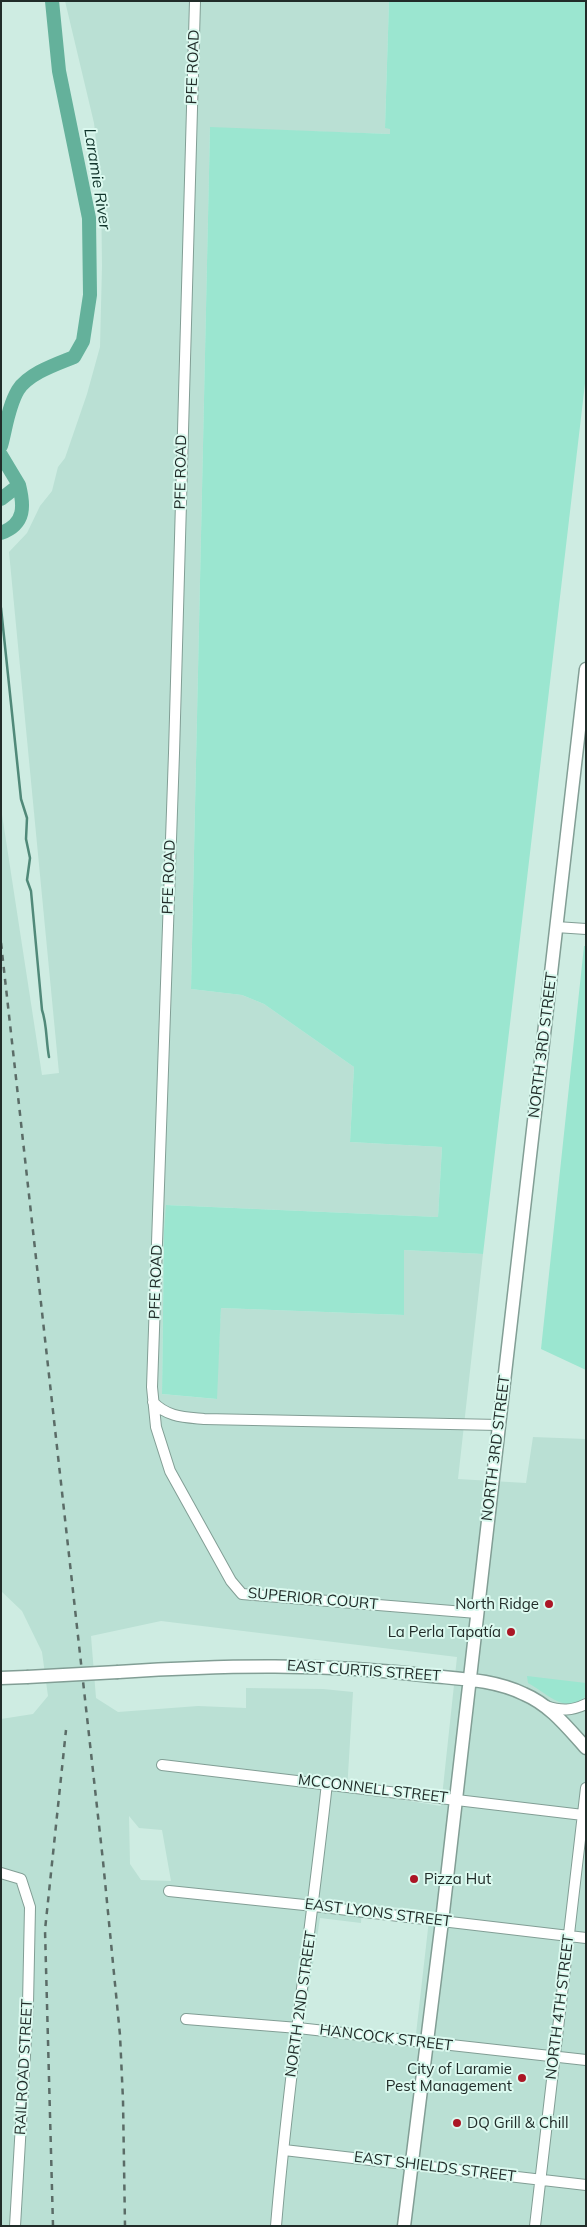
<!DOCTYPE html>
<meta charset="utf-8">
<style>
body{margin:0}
#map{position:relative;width:587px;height:2227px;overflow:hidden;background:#ceece2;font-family:Mulish,sans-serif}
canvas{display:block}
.frame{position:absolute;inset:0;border:2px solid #212c29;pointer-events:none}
</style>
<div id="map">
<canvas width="587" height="2227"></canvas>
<div class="frame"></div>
</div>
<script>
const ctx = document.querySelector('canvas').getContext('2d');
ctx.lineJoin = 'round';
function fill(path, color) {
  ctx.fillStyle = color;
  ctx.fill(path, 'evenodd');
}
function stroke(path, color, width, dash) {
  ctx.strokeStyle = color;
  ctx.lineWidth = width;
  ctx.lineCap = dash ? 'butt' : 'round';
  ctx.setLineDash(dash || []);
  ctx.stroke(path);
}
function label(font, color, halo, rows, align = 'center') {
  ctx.font = font + ' Mulish,sans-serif';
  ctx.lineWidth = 4;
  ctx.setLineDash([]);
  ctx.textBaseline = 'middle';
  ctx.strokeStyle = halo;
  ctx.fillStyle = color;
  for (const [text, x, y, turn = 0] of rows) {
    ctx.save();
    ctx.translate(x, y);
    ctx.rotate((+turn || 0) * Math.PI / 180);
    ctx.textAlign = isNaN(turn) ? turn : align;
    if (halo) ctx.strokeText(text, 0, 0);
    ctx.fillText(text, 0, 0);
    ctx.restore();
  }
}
fill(new Path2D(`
 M65 1H389L385 128H390V134L210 128 191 989 242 995 264 1004 354 1067 350 1142 442 1147 438 1217 167 1205 164 1231 162 1394 216 1399 221 1308 404 1315V1250L483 1254 458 1479 526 1483 533 1437 586 1439V2226H1V1719L33 1714 48 1696 42 1652 22 1611 1 1591V808L42 1075 59 1073 9 552 27 533 40 506 52 491 58 467 65 458 87 394 100 347 102 266 101 185 94 123ZM161 1621 457 1657 441 1806 347 1791 353 1692 323 1689 246 1688V1708L198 1706 118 1712 96 1698 91 1636ZM129 1816 139 1828 162 1830 171 1881 141 1880 130 1864ZM362 1904 430 1911 416 2034 304 2023 320 1918 361 1923Z`), '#bae0d4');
fill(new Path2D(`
 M389 1H586V375L483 1254 404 1250V1315L221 1308 217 1399 162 1394 164 1231 166 1205 438 1217 442 1147 350 1142 354 1067 264 1004 242 995 191 989 210 127 390 134V129L385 128Z
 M584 946H586V1370L541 1349Z
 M527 1676 586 1683V1696C566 1716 547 1693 528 1683Z`), '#9be6d0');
stroke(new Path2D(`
 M1 608 21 799 27 818 26 839 30 858 27 880 31 891 42 1010C47 1024 46 1041 49 1057`), '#508979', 2.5);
stroke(new Path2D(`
 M1 446C6 428 8 407 18 390 29 373 57 364 74 357L83 341 90 295 89 218 59 71 52 1
 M1 455 19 485 1 499
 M1 533C26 524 24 505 19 485`), '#64b19b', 14);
const minor = new Path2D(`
 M195 1 174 753 152 1387 156 1427 170 1471 231 1581 242 1594 477 1613
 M556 927 586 929
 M153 1402C167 1417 184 1417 204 1419L499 1425
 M546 1706C561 1711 572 1711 586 1704
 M162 1765 583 1815
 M1 1873 21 1879 30 1907 28 2004 15 2226
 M169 1891 314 1906 586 1938
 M186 2019 298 2028 586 2060
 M284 2150 586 2185
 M276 2226C288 2078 311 1931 327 1783
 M535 2226 586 1788`);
const major = new Path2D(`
 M118 1672C223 1665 327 1663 432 1676 463 1679 495 1680 524 1694 550 1705 567 1727 586 1748
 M1 1678 27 1677
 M583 1815 586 1813
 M404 2226 442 1921 586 669`);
stroke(minor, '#829e95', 12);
stroke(major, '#829e95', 15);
stroke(minor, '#fff', 10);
stroke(major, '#fff', 12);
stroke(new Path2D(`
 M1 943 103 1861 120 2035 123 2100 125 2226
 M53 2226 45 1930 66 1730`), '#5b6c67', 2.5, [6, 6]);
const majorBridge = new Path2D(`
 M27 1677 118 1672`);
stroke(majorBridge, '#829e95', 15, []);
stroke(majorBridge, '#fff', 12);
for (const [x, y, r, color] of [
 [549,1604,5,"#ab1625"],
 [511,1632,5,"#ab1625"],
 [414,1879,5,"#ab1625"],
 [522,2078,5,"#ab1625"],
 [457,2123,5,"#ab1625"]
]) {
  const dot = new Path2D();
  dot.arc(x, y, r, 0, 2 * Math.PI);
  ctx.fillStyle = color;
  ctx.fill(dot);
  stroke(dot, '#dbf9ef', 2);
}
label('15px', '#212c29', '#dbf9ef', [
 ["PFE ROAD",193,67,-88],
 ["PFE ROAD",181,472,-89],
 ["PFE ROAD",169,877,-88],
 ["NORTH 3RD STREET",543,1045,-83],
 ["PFE ROAD",156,1282,-88],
 ["NORTH 3RD STREET",496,1448,-83],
 ["SUPERIOR COURT",313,1599,5],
 ["EAST CURTIS STREET",364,1671,4],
 ["MCCONNELL STREET",373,1789,7],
 ["EAST LYONS STREET",378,1913,7],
 ["NORTH 2ND STREET",301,2004,-82],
 ["NORTH 4TH STREET",560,2007,-83],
 ["HANCOCK STREET",386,2038,7],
 ["RAILROAD STREET",24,2067,-87],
 ["EAST SHIELDS STREET",435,2167,7]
]);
label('15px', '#212c29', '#dbf9ef', [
 ["North Ridge",539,1604],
 ["La Perla Tapatía",501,1632],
 ["Pizza Hut",424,1879,"left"],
 ["City of Laramie",512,2069],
 ["Pest Management",512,2086],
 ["DQ Grill & Chill",467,2123,"left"]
], 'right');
label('italic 16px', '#10342b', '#dbf9ef', [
 ["Laramie River",97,179,81]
]);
</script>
